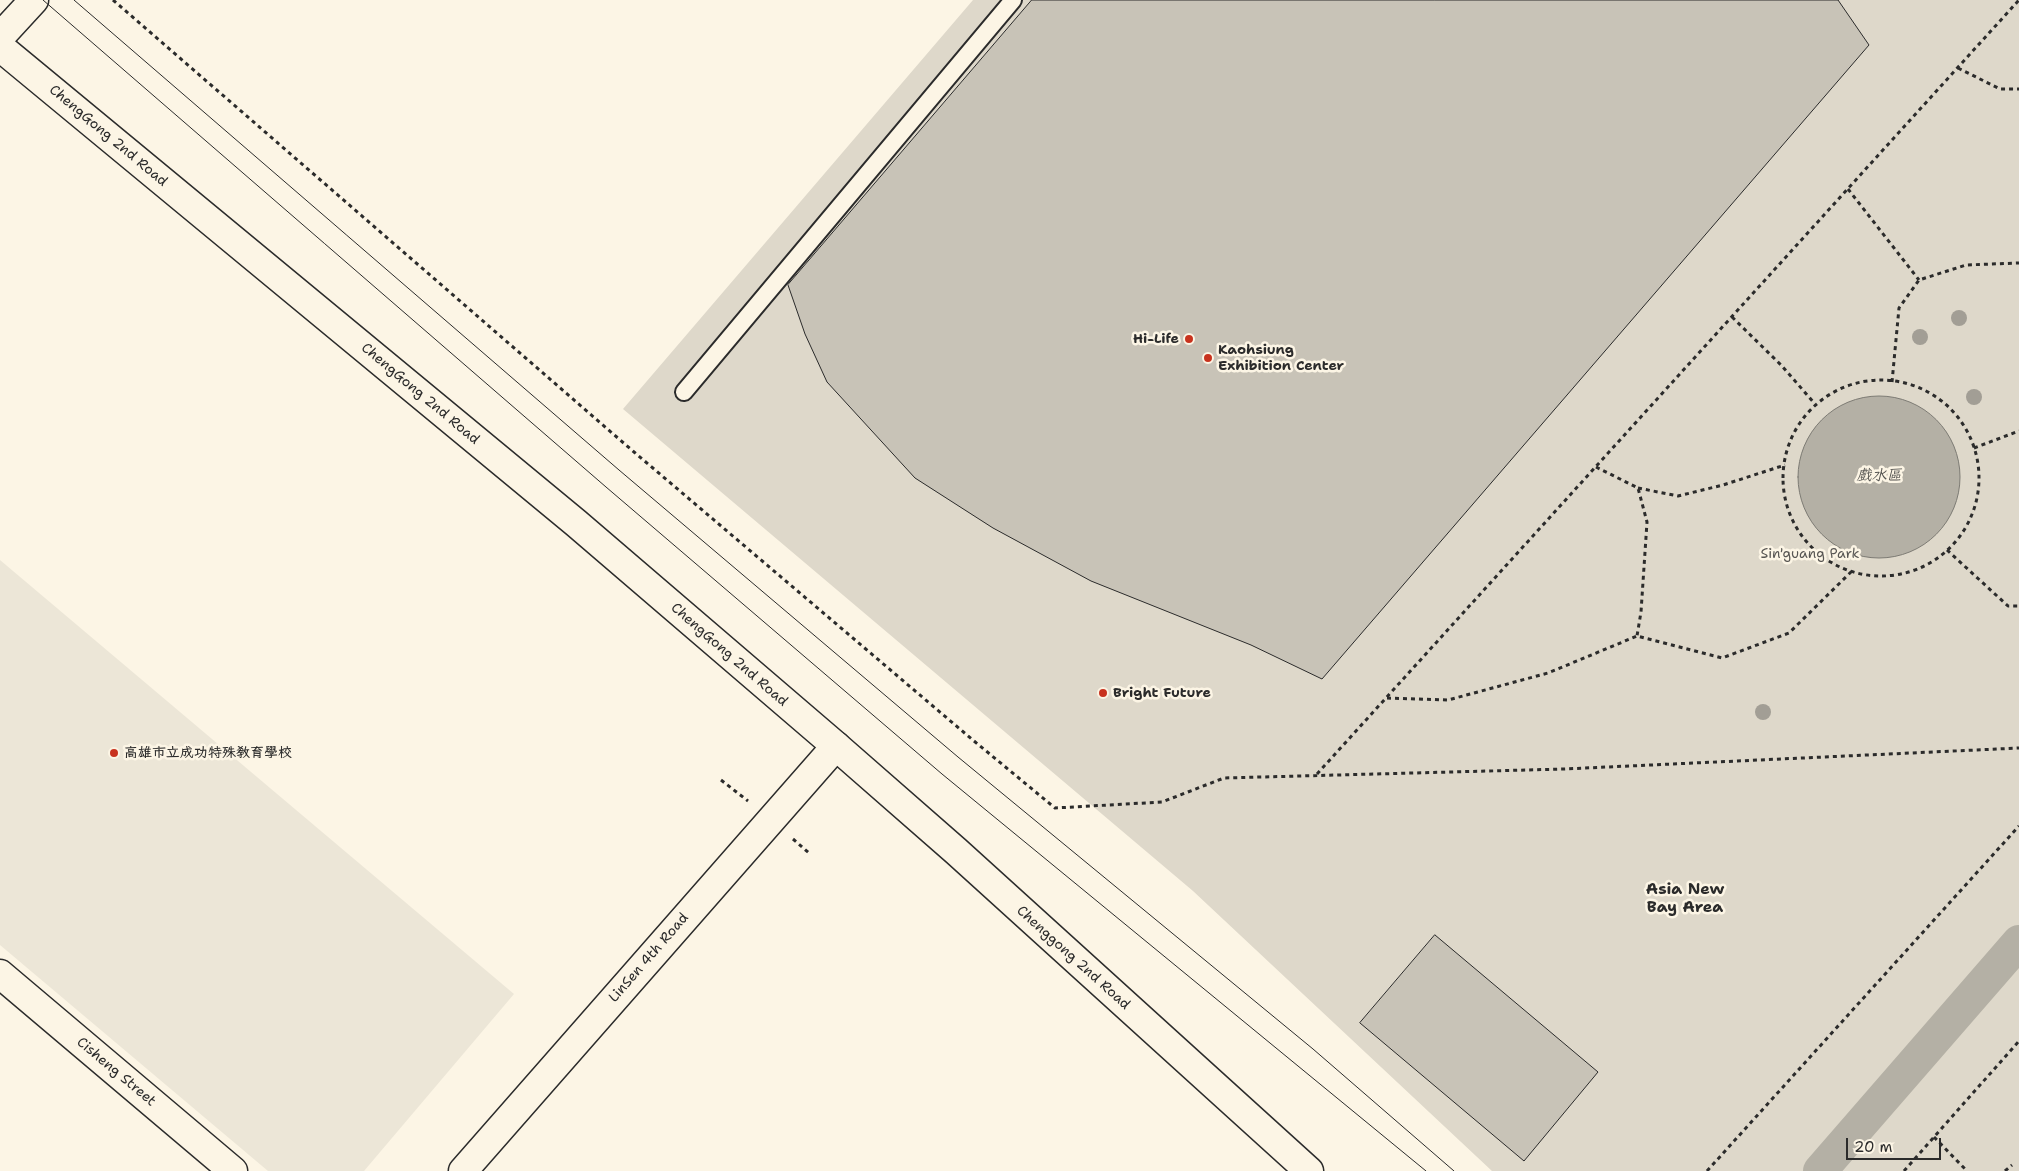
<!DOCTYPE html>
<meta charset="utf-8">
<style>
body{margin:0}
#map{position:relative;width:2019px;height:1171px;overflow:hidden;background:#fcf5e5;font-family:"Shantell Sans",sans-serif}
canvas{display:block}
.scale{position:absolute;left:1846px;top:1138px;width:95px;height:22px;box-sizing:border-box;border:2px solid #2b2b2b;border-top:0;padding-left:6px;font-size:15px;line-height:18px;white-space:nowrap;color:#2b2b2b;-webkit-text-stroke:4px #fcf5e5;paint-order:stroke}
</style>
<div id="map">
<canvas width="2019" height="1171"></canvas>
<div class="scale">20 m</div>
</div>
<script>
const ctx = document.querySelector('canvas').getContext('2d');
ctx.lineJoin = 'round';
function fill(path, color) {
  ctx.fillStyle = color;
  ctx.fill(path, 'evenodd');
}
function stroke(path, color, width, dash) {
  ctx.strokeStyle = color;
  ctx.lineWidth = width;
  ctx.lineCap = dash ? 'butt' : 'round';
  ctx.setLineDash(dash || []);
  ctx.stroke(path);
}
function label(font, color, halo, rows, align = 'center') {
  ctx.font = font + ' "Shantell Sans","LXGW WenKai TC",sans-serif';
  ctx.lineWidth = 5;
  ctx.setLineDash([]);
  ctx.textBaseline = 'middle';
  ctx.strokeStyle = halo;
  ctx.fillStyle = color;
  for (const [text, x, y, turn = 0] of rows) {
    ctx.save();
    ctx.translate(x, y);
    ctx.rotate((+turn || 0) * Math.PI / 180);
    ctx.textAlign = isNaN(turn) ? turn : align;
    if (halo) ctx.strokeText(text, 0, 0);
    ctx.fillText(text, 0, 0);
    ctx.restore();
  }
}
fill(new Path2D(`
 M0 560 514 994 364 1171H268L0 945Z`), '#ece6d7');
fill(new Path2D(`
 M973 0H2019V1171H1492L1193 891 623 409Z`), '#ded8ca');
const water = new Path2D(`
 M1798 477a81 81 0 1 1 162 0a81 81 0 1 1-162 0Z`);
fill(water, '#b4b0a5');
stroke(water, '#7d7b74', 1);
stroke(new Path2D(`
 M1820 1171 2019 942`), '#b4b0a5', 34);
const building = new Path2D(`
 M1032 0H1838L1869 45 1322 679 1251 645 1091 581 993 528 915 478 827 382 805 334 788 285Z
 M1435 935 1598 1072 1524 1161 1360 1023Z`);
fill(building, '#c8c3b7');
stroke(building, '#2b2b2b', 1);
const service = new Path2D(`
 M684 392 1013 0`);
const minor = new Path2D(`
 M0 37 34 0
 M0 974 233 1171
 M463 1171 836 746`);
const tertiary = new Path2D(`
 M0 47 576 523 836 746 956 851 1309 1171`);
stroke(service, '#2b2b2b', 20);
stroke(minor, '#2b2b2b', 31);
stroke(tertiary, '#2b2b2b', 31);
stroke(new Path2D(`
 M113 0 634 452 974 741 1055 808 1162 802 1224 778 1564 769 2019 748
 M1958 68 2000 89H2019
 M1848 189 1919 280
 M1732 317 1781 365 1816 405
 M1783 478a98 98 0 1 1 196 0a98 98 0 1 1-196 0Z
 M1892 382 1899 308 1919 280 1966 265 2019 263
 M1974 448 2019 431
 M1596 467 1638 488 1647 522 1641 612 1637 636
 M1638 488 1678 496 1723 485 1785 465
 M1947 550 2008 606H2019
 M1387 698 1448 700 1548 673 1637 636 1722 658 1789 633 1852 571
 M1317 774 2019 0
 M721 780 748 801
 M793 839 809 853
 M1934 1137 1967 1171
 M1707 1171 2019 826
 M1904 1171 2019 1041
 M2005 1171 2012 1165`), '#2b2b2b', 3, [4, 4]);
stroke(service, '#fcf5e5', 16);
stroke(minor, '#fcf5e5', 28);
stroke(tertiary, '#fcf5e5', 28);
stroke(new Path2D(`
 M43 0 606 487 942 774 1426 1171
 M74 0 619 470 958 757 1313 1049 1454 1171`), '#2b2b2b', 1);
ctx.fillStyle = '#a29e95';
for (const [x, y] of [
 [1959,318],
 [1920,337],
 [1974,397],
 [1763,712]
]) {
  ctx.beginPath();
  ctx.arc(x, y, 8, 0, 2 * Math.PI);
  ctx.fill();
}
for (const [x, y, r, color] of [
 [1189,339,5,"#c8321e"],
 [1208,358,5,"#c8321e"],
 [1103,693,5,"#c8321e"],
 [114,753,5,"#c8321e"]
]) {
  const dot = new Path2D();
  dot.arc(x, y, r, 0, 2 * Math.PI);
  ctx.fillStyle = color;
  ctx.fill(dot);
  stroke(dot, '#fcf5e5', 2);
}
label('14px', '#2b2b2b', '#fcf5e5', [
 ["ChengGong 2nd Road",108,136,40],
 ["ChengGong 2nd Road",420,394,40],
 ["ChengGong 2nd Road",729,655,41],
 ["LinSen 4th Road",649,958,-49],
 ["Chenggong 2nd Road",1073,958,42],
 ["Cisheng Street",116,1072,40]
]);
label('bold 14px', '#2b2b2b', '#fcf5e5', [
 ["Hi-Life",1179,339,"right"],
 ["Kaohsiung",1218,350],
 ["Exhibition Center",1218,366],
 ["Bright Future",1113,693],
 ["高雄市立成功特殊教育學校",124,753]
], 'left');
label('14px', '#585653', '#fcf5e5', [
 ["Sin'guang Park",1810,554]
]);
label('italic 15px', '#545350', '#fcf5e5', [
 ["戲水區",1879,476]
]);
label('bold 16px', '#2b2b2b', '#fcf5e5', [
 ["Asia New",1685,890],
 ["Bay Area",1685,908]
]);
</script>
